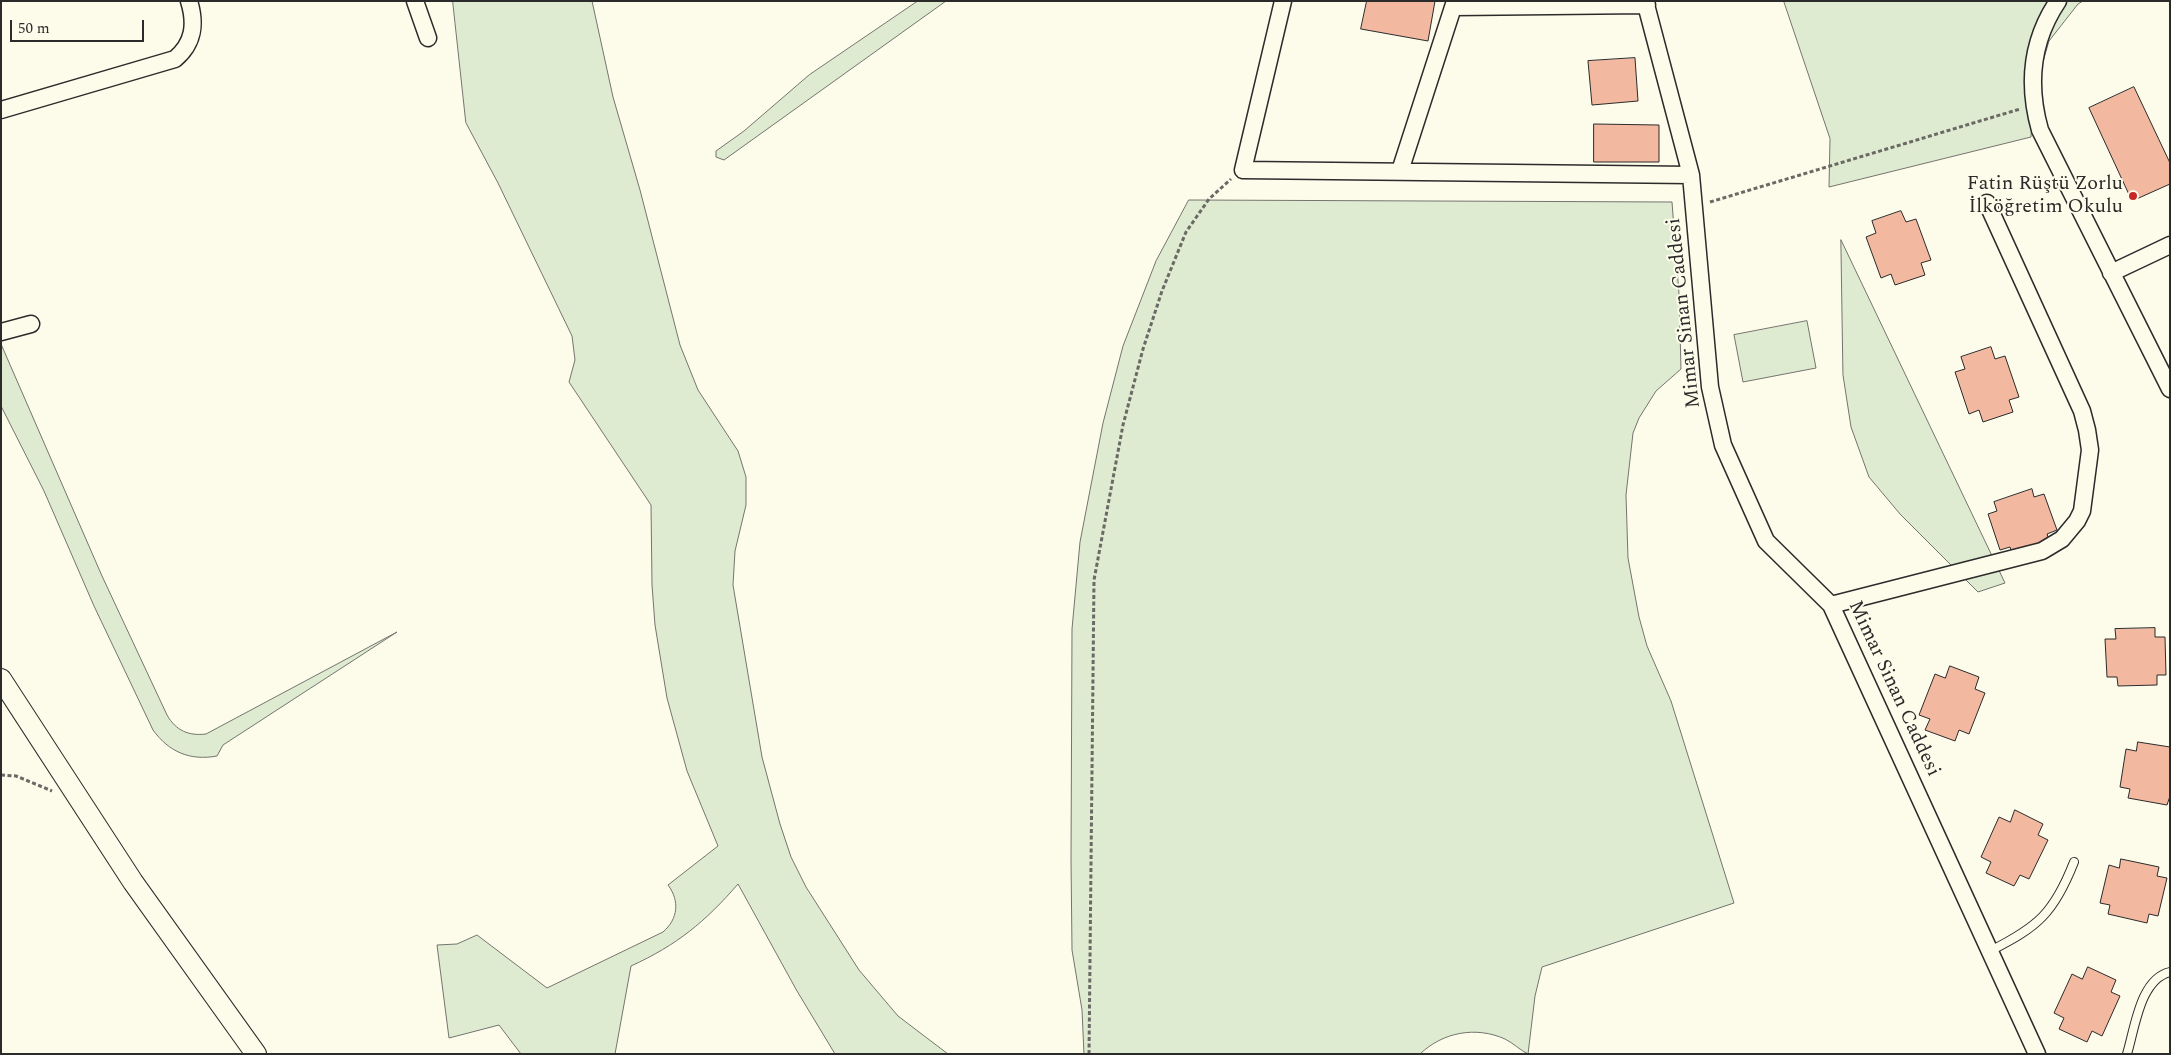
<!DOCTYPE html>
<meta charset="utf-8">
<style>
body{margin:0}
#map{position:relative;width:2171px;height:1055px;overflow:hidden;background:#fdfbea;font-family:Spectral,serif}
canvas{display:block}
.frame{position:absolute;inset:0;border:2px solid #2b2b2b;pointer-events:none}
.scale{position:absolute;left:10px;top:20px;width:134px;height:22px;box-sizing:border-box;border:2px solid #2b2b2b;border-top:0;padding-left:6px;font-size:15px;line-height:18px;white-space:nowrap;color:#2b2b2b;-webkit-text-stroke:4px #fdfbea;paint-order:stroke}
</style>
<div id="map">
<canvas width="2171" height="1055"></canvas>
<div class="frame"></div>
<div class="scale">50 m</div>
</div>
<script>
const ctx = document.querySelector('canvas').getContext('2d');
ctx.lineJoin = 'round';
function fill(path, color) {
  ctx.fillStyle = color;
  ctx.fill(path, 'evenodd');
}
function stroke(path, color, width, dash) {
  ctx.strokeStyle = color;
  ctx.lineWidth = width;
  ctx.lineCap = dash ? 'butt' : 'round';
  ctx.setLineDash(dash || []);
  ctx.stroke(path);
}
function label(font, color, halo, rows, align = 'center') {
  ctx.font = font + ' Spectral,serif';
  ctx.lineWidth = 4;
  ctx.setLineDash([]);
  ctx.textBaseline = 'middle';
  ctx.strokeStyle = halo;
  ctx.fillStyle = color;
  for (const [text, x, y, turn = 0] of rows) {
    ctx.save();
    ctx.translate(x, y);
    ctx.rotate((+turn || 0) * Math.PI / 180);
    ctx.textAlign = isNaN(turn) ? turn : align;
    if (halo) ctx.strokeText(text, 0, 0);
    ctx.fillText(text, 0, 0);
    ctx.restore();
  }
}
const green = new Path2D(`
 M453 1H592L613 97 640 190 680 345 698 390 738 451 746 477V505L735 551 733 585 762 757 780 824 791 857 806 887 859 970 898 1016 948 1054H835L797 991 738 884C705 922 677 945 631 966L615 1054H521L499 1025 449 1038 437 945 457 944 477 935 547 988 663 932C678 919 680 901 668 885L718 846 687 771 667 698 655 625 652 585 651 505 569 382 575 360 572 336 498 183 466 123Z
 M918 1H946L724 160 716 157V151L744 131 809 75Z
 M1784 1H2083L2078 4 2049 41 2034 92 2031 137 1829 187 1830 139Z
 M1189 200 1672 202 1679 294 1681 369 1656 391 1639 418 1633 433 1626 495 1628 558 1639 617 1647 646 1671 701 1734 903 1542 967 1535 996 1528 1054C1520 1050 1513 1043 1505 1039 1476 1026 1443 1032 1420 1054H1084L1082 1010 1072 950 1071 860 1072 629 1080 542 1103 423 1123 346 1156 261Z
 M1841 240 2005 583 1978 592 1900 514 1869 477 1851 427 1843 375Z
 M1807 321 1816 368 1743 382 1734 335Z
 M1 344 102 576 167 715C176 731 189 736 206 734L397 632 223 745 217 756C190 761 169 752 153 730L94 606 44 491 1 406Z`);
fill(green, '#deebd1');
stroke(green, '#74746e', 1);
const building = new Path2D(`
 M1367 1H1435L1428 41 1361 29Z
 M1635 58 1638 101 1592 105 1588 61Z
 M2134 87 2170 163V184L2132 201 2089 108Z
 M1594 124 1659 125V162H1594Z
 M1901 211 1906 222 1916 219 1931 260 1921 263 1925 275 1895 285 1891 274 1881 278 1866 237 1876 233 1872 221Z
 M1991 347 1995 359 2005 356 2019 397 2009 400 2013 412 1983 422 1979 410 1969 414 1955 372 1965 369 1961 357Z
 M2032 489 2034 497 2044 494 2057 530 2047 534 2050 543 2013 556 2010 547 2000 550 1988 514 1997 511 1994 502Z
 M2155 628V637H2165L2166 675H2157V685L2118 686 2117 677H2107L2105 639H2116L2115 629Z
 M1950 666 1979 677 1975 689 1985 693 1969 734 1959 730 1955 741 1925 730 1930 719 1919 715 1935 674 1945 678Z
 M2138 742 2170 747V796L2167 805 2128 798 2130 789 2120 787 2126 749 2136 751Z
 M2015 810 2043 824 2038 835 2048 840 2029 879 2020 875 2014 886 1986 873 1991 862 1981 857 1999 817 2010 822Z
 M2121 859 2159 867 2157 876 2167 878 2158 916 2149 914 2147 923 2108 914 2110 905 2100 903 2109 865 2119 868Z
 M2088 967 2116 980 2111 992 2120 996 2102 1036 2092 1031 2087 1042 2059 1029 2064 1018 2054 1013 2072 974 2082 979Z`);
fill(building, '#f2b8a0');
stroke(building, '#2b2b2b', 1);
const service = new Path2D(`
 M1990 951C2038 927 2054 913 2074 862
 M2127 1054C2135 1028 2140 979 2170 972`);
const minor = new Path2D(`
 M415 1 428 38
 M1283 1 1243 170 1691 175
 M1645 1 1691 175 1710 387 1723 445 1766 541 1831 605 2037 1054
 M2058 1C2031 41 2027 84 2040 130L2170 389
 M1453 7 1647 5
 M1 110 175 59C194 43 196 24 189 1
 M1400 171 1455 1
 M2111 273 2170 245
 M1 332 31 324
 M1831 605 2042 551 2062 539 2077 521 2082 511 2090 450 2087 430 2082 411 1987 203`);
const tertiary = new Path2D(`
 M1 679 133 882 256 1054`);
stroke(service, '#2b2b2b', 10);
stroke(minor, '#2b2b2b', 19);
stroke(tertiary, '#2b2b2b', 22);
stroke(new Path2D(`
 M1710 202 2020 109
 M1 775 16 776 52 791
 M1089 1054 1094 580 1123 425 1143 349 1162 291 1186 232 1209 199 1231 179`), '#6a6964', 3, [4, 2.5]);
stroke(service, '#fdfbea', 8);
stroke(minor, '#fdfbea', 16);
stroke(tertiary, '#fdfbea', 20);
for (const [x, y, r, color] of [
 [2133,196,5,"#c62828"]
]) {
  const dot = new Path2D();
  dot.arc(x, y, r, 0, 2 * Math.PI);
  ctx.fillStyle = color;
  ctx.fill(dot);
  stroke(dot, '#fdfbea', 2);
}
label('20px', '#2b2b2b', '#fdfbea', [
 ["Fatin Rüştü Zorlu",2123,185],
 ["İlköğretim Okulu",2123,208]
], 'right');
label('20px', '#2b2b2b', '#fdfbea', [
 ["Mimar Sinan Caddesi",1685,313,-96],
 ["Mimar Sinan Caddesi",1893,689,65]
]);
</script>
